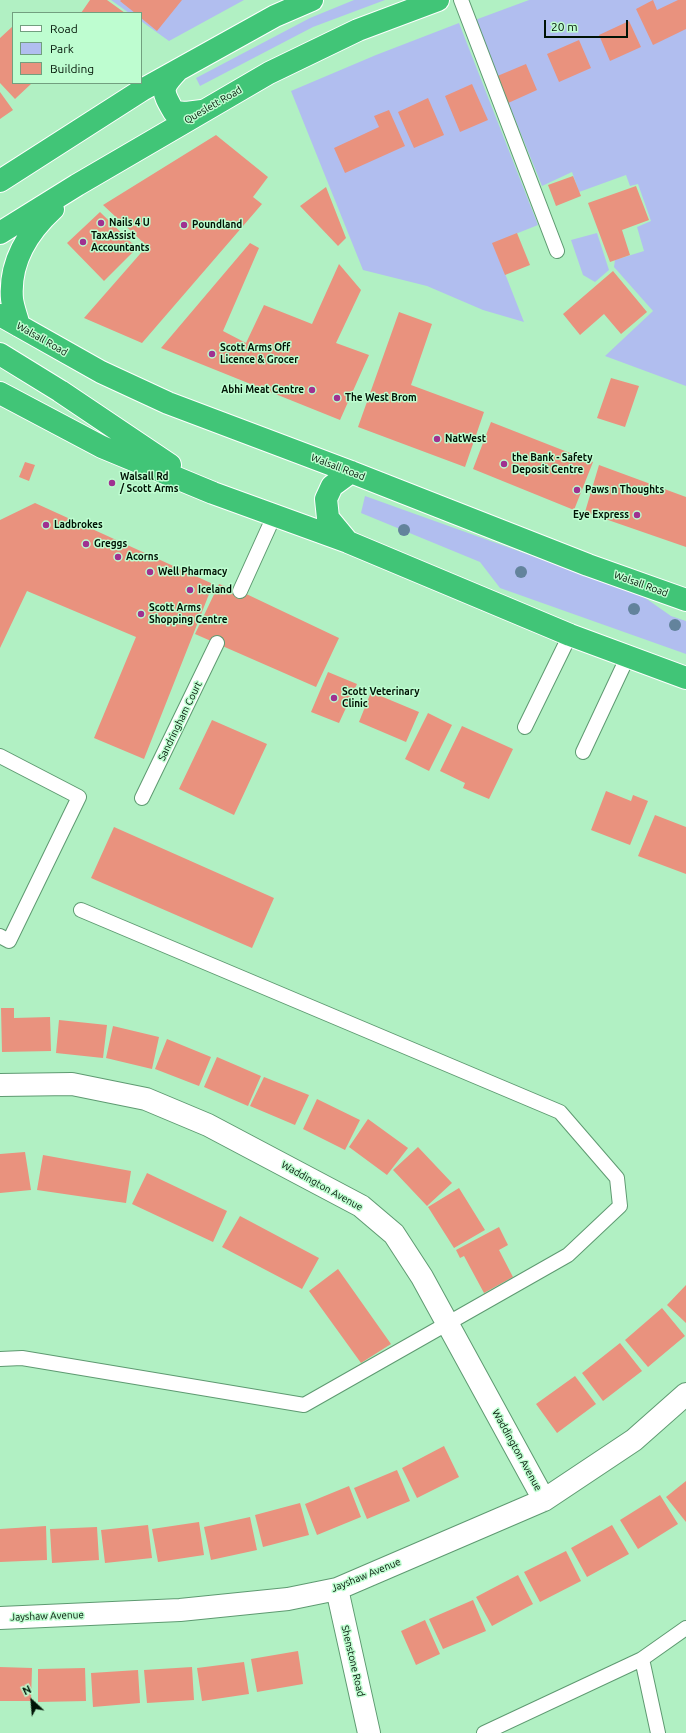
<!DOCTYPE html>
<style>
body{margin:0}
#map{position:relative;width:686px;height:1733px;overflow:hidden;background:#b1f0c3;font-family:Ubuntu,sans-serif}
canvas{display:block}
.legend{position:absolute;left:12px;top:12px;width:130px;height:72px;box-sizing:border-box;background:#befdd0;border:1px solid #729f7f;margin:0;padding:5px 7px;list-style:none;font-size:12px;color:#001305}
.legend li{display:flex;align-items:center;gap:8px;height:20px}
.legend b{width:20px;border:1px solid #729f7f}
.north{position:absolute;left:12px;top:1681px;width:40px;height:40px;-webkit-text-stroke:3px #befdd0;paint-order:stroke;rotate:334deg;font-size:11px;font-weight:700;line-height:16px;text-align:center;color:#001305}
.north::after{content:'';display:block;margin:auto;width:14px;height:18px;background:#001305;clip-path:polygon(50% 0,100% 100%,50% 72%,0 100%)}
.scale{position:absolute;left:544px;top:20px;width:84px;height:18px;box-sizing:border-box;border:2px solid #001305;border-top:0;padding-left:5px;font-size:12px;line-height:14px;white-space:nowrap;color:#001305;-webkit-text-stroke:3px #befdd0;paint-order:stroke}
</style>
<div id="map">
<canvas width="686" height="1733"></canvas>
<ul class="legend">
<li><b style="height:5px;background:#fff"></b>Road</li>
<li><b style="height:11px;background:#b1beef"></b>Park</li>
<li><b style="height:11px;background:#e9927e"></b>Building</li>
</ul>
<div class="north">N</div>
<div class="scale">20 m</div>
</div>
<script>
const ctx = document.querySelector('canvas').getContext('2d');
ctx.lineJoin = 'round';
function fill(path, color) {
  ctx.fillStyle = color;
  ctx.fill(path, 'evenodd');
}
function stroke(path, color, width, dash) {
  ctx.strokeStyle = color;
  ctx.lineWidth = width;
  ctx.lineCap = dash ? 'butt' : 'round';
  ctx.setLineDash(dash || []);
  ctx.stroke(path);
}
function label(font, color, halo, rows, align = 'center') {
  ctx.font = font + ' Ubuntu,sans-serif';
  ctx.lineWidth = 3;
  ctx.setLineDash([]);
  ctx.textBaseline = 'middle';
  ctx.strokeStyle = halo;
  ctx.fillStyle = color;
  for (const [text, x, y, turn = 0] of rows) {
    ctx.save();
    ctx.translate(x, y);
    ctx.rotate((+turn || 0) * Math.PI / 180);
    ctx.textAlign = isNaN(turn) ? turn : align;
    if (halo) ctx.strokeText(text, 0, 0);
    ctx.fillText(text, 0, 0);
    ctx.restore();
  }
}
fill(new Path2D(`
 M111 0H244L169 41 141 21V13H129Z
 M354 0H385L313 27 200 86 196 78 310 18Z
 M529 0H686V386L605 356 653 311 614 267 615 260 644 251 637 227 651 221 638 184 630 186 626 175 579 192 572 172 542 186 475 20Z
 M459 23 538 225 493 243 524 322 483 310 427 286 363 270 291 91 376 55Z
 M597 233 609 270 595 282 583 275 571 240Z
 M365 496 641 595 671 616 686 621V654L500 588 480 562 361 513Z`), '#b1beef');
fill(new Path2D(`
 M90 0H107L125 13H81Z
 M121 0H182L157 31 141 18V13H135L120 1Z
 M653 0 657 10 678 0H686V29L653 45 636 9Z
 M629 21 641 47 610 61 599 35Z
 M13 26V83H32L15 99 0 83V38Z
 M579 40 591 68 559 82 547 54Z
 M526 64 537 90 506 104 495 77Z
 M472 84 488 120 460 132 445 96Z
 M0 92 13 110 0 119Z
 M428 98 444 135 414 148 398 112Z
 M389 110 405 146 345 173 334 148 379 127 374 116Z
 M216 135 268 177 253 197 262 204 142 343 84 318 147 246 103 205Z
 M573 176 581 196 556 206 548 185Z
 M636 186 649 220 622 230 630 255 610 262 588 203Z
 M326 187 346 238 338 246 300 206Z
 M100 212 137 248 104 281 67 243Z
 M517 233 530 265 505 275 492 243Z
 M250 243 259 248 223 331 246 343 264 305 312 324 339 264 361 290 336 343 369 355 340 420 161 348Z
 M613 271 647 312 621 334 604 314 580 335 563 314Z
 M399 312 432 324 411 385 484 412 465 467 358 427Z
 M611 378 639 386 625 427 597 418Z
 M491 422 593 462 574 510 473 469Z
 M25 462 35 465 29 481 19 477Z
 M599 465 686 497V547L585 512Z
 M35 503 213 584 144 759 94 738 136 637 27 591 0 648V520Z
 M219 584 240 591 339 638 316 687 195 634Z
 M328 672 357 684 339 723 311 712Z
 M371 692 419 712 406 742 359 722Z
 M428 713 452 725 429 771 405 759Z
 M212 720 267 744 234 815 179 789Z
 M462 726 513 749 489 799 463 788 465 783 440 771Z
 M606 791 631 801 633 795 648 801 630 845 591 830Z
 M655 815 686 827V874L638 856Z
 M114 827 274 898 252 948 91 878Z
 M1 1008H14V1018L50 1017 51 1051 2 1052Z
 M59 1020 107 1025 103 1058 56 1053Z
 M113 1026 159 1037 152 1069 106 1058Z
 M167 1039 211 1057 199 1086 155 1069Z
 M217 1057 261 1076 248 1106 204 1087Z
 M264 1077 309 1095 295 1125 250 1106Z
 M317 1099 360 1120 345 1150 303 1129Z
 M368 1119 408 1148 387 1175 349 1147Z
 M418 1147 452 1183 427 1206 393 1170Z
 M25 1152 31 1190 0 1193V1154Z
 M43 1155 131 1171 126 1203 37 1190Z
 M147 1173 227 1211 213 1242 132 1204Z
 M459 1188 485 1230 454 1248 428 1207Z
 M240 1216 319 1258 302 1289 222 1247Z
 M499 1227 508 1245 499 1250 513 1277 484 1293 464 1256 460 1258 456 1250Z
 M338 1269 391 1344 361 1363 309 1291Z
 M686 1285V1323L667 1305Z
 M662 1308 685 1336 648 1367 625 1340Z
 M620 1343 642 1371 603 1401 582 1373Z
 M575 1376 596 1404 557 1433 536 1404Z
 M444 1446 459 1477 417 1498 402 1468Z
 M397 1470 410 1501 367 1519 354 1488Z
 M686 1481V1522L666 1497Z
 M349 1486 361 1517 317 1535 305 1504Z
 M660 1495 678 1524 638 1549 620 1520Z
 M300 1503 309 1535 263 1547 255 1515Z
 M250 1517 257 1550 211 1560 204 1527Z
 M199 1522 204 1555 158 1562 152 1529Z
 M148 1525 152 1558 105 1563 101 1530Z
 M612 1525 629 1554 587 1577 571 1548Z
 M46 1526 47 1560 0 1562V1529Z
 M97 1527 99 1560 52 1563 50 1529Z
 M566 1551 581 1581 540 1602 524 1572Z
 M518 1575 533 1604 492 1626 476 1597Z
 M473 1600 486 1631 443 1649 429 1619Z
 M425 1620 440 1654 416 1665 401 1631Z
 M298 1651 303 1684 257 1692 251 1659Z
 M244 1662 249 1694 202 1701 197 1668Z
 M0 1667 32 1668 31 1701H0Z
 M192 1667 194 1700 147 1703 144 1670Z
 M85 1668 86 1701 38 1702V1669Z
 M138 1670 140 1703 93 1707 91 1673Z`), '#e9927e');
const lane = new Path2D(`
 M461 0 557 251
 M240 591 274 516
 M525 727 570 635
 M583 752 628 656
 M0 756 79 797 9 941 0 936
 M142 798 217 643
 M0 1359 22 1358 304 1405 568 1255 620 1206 617 1178 560 1112 81 910
 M642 1659 658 1733
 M484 1733 642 1659 686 1628`);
const street = new Path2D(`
 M0 1085 72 1084 146 1099 208 1125 361 1206 394 1234 422 1277 544 1500
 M337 1589 369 1733
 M0 1618 180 1610 288 1599 337 1589 544 1500 634 1440 686 1394`);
const highway = new Path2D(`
 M178 70C161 88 161 90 174 112L186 113 202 111
 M0 181 142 90 275 16 312 0
 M0 233 77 185 269 73 358 30 438 0
 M0 315 101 372 168 403 351 472 588 565 686 600
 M19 326C17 317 13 308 12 299 9 263 28 232 53 209
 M0 354 60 391 170 465
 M0 393 102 447 213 493 348 542 570 635 686 678
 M347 541 328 518 326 499 332 486 351 472`);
stroke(lane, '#5e9a71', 16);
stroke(street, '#5e9a71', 24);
stroke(highway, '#fff', 24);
stroke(lane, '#fff', 14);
stroke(street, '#fff', 22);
stroke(highway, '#41c577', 22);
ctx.fillStyle = '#63839c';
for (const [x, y] of [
 [404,530],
 [521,572],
 [634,609],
 [675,625]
]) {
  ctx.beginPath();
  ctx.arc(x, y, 6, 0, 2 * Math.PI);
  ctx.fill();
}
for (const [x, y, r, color] of [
 [101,223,4,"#9f3191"],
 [184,225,4,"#9f3191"],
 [83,242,4,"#9f3191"],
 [212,354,4,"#9f3191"],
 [312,390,4,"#9f3191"],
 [337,398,4,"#9f3191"],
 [437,439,4,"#9f3191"],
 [504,464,4,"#9f3191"],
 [112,483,4,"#9f3191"],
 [577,490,4,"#9f3191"],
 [637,515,4,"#9f3191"],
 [46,525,4,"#9f3191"],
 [86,544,4,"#9f3191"],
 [118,557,4,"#9f3191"],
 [150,572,4,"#9f3191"],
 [190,590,4,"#9f3191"],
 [141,614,4,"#9f3191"],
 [334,698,4,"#9f3191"]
]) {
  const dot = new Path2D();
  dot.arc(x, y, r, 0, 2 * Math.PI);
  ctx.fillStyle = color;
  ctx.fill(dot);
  stroke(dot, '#befdd0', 1.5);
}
label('10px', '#001305', '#befdd0', [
 ["Queslett Road",213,105,-30],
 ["Walsall Road",42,339,30],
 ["Walsall Road",338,467,21],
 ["Walsall Road",641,584,20],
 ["Sandringham Court",180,721,-64],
 ["Waddington Avenue",322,1186,29],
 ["Waddington Avenue",517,1450,61],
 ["Jayshaw Avenue",366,1575,-22],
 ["Jayshaw Avenue",47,1616,-2],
 ["Shenstone Road",353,1661,77]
]);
label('bold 10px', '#001305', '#befdd0', [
 ["Nails 4 U",109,223],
 ["Poundland",192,225],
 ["TaxAssist",91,236],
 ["Accountants",91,248],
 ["Scott Arms Off",220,348],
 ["Licence & Grocer",220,360],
 ["Abhi Meat Centre",304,390,"right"],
 ["The West Brom",345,398],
 ["NatWest",445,439],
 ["the Bank - Safety",512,458],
 ["Deposit Centre",512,470],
 ["Walsall Rd",120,477],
 ["/ Scott Arms",120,489],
 ["Paws n Thoughts",585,490],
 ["Eye Express",629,515,"right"],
 ["Ladbrokes",54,525],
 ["Greggs",94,544],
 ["Acorns",126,557],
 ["Well Pharmacy",158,572],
 ["Iceland",198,590],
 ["Scott Arms",149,608],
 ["Shopping Centre",149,620],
 ["Scott Veterinary",342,692],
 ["Clinic",342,704]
], 'left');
</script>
